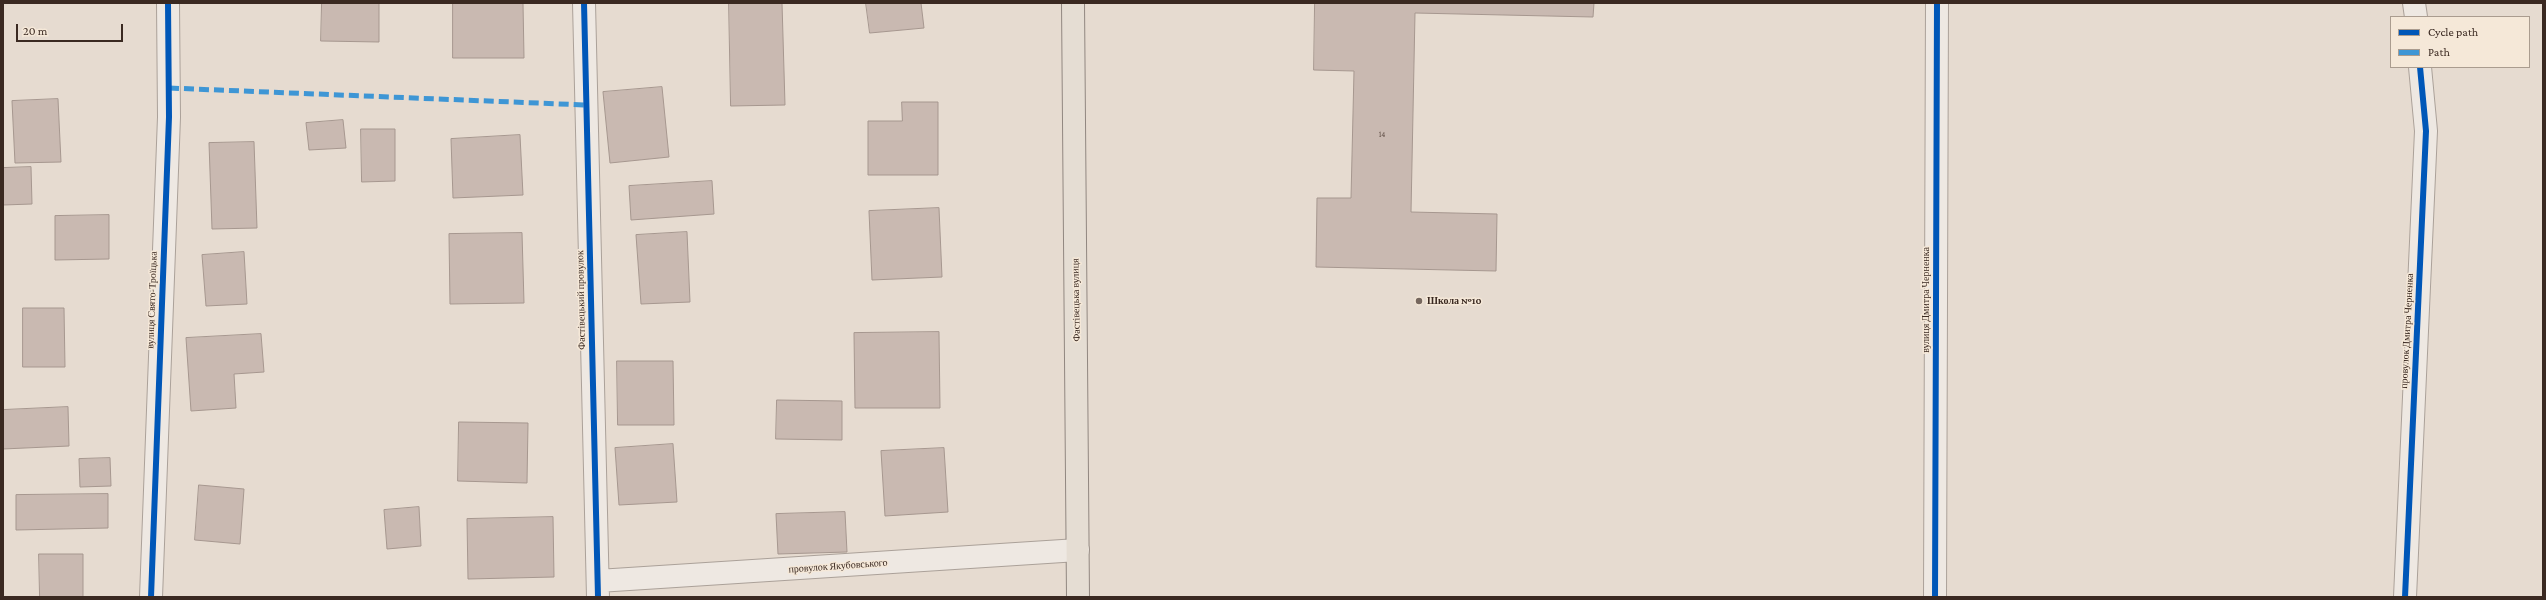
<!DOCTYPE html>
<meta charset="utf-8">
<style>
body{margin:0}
#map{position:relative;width:2546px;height:600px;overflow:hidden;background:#e6dbd0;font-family:"Crimson Pro",serif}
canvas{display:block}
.frame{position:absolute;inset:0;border:4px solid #3a2921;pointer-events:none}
.legend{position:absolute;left:2390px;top:16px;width:140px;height:52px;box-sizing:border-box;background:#f5e8d8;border:1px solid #aa9c8f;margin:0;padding:5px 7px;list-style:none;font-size:12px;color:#3a2921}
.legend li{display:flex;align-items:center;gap:8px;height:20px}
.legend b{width:20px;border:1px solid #aa9c8f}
.scale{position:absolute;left:16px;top:24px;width:107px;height:18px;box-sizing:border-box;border:2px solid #3a2921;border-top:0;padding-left:5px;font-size:12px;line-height:14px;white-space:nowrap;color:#3a2921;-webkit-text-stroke:3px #f5e8d8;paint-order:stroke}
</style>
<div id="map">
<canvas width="2546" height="600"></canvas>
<div class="frame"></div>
<ul class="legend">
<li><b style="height:5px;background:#0057b8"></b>Cycle path</li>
<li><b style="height:5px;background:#3e96d5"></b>Path</li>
</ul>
<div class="scale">20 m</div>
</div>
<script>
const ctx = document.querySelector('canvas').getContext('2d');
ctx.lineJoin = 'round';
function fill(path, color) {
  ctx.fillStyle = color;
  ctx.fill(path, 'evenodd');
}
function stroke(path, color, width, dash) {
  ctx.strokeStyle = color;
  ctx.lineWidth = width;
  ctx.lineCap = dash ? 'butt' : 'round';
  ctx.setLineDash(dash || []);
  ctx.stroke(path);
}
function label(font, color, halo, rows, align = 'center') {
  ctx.font = font + ' "Crimson Pro",serif';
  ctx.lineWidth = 3;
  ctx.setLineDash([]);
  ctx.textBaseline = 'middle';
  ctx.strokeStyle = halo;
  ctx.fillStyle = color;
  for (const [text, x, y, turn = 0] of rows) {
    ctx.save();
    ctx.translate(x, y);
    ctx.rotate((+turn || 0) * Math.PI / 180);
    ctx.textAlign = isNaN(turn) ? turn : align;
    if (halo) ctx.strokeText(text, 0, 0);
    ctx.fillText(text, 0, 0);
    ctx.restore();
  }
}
const building = new Path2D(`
 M322 3H379V42L321 41Z
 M453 3H523L524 58H453Z
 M729 3H782L785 105 731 106Z
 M866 3H921L924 28 870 33Z
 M1315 3H1594L1593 17 1415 13 1411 212 1497 214 1496 271 1316 267 1317 198H1351L1354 71 1314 70Z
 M662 87 669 157 610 163 603 92Z
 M58 99 61 162 15 163 12 101Z
 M902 102H938V175H868V121H902Z
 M343 120 346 148 309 150 306 123Z
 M361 129H395V181L362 182Z
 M520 135 523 195 453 198 451 139Z
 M254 142 257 228 212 229 209 143Z
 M31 167 32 204 3 205V168Z
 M712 181 714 214 631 220 629 186Z
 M939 208 942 277 872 280 869 211Z
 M109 215V259L55 260V216Z
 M687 232 690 302 641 304 636 235Z
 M522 233 524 303 450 304 449 234Z
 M244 252 247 304 206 306 202 255Z
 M23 308H64L65 367H23Z
 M939 332 940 408H855L854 333Z
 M261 334 264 372 234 374 236 408 191 411 186 338Z
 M617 361H673L674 425H618Z
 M777 400 842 401V440L776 439Z
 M68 407 69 446 3 449V410Z
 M459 422 528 423 527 483 458 481Z
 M673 444 677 502 619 505 615 448Z
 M944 448 948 512 885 516 881 451Z
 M110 458 111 486 80 487 79 459Z
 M199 485 244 489 240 544 195 540Z
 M108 494V528L16 530V495Z
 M419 507 421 546 387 549 384 510Z
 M845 512 847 552 778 554 776 514Z
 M553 517 554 577 468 579 467 519Z
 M39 554H83V597H40Z`);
fill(building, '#c9b9b1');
stroke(building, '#a6978f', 1);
const minor = new Path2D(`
 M584 3 598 597
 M2414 3 2416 17
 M598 581 1078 550
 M151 597 169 117 168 3
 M1935 597 1937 3
 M2405 597 2426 131 2420 67`);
const major = new Path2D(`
 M1073 3 1078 597`);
stroke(minor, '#aba199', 24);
stroke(major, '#918780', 24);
stroke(minor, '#eee8e2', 22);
stroke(major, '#e5ddd3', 22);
stroke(new Path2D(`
 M169 88 586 105`), '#3e96d5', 5, [10, 5]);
stroke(new Path2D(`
 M584 3 598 597
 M151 597 169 117 168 3
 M1935 597 1937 3
 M2405 597 2426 131 2420 67`), '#0057b8', 6);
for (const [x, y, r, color] of [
 [1419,301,4,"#76675e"]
]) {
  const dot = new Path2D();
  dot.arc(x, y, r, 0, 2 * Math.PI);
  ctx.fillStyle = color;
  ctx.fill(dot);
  stroke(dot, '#f5e8d8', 1.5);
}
label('8px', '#5e4d45', null, [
 ["14",1382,135]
]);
label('10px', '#3a2921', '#f5e8d8', [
 ["вулиця Свято-Троїцька",152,300,-88],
 ["Фастівецький провулок",581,300,-91],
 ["Фастівецька вулиця",1076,300,-91],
 ["вулиця Дмитра Черненка",1926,300,-90],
 ["провулок Дмитра Черненка",2407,331,-87],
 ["провулок Якубовського",838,566,-4]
]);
label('bold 10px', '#3a2921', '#f5e8d8', [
 ["Школа №10",1427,301]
], 'left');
</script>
